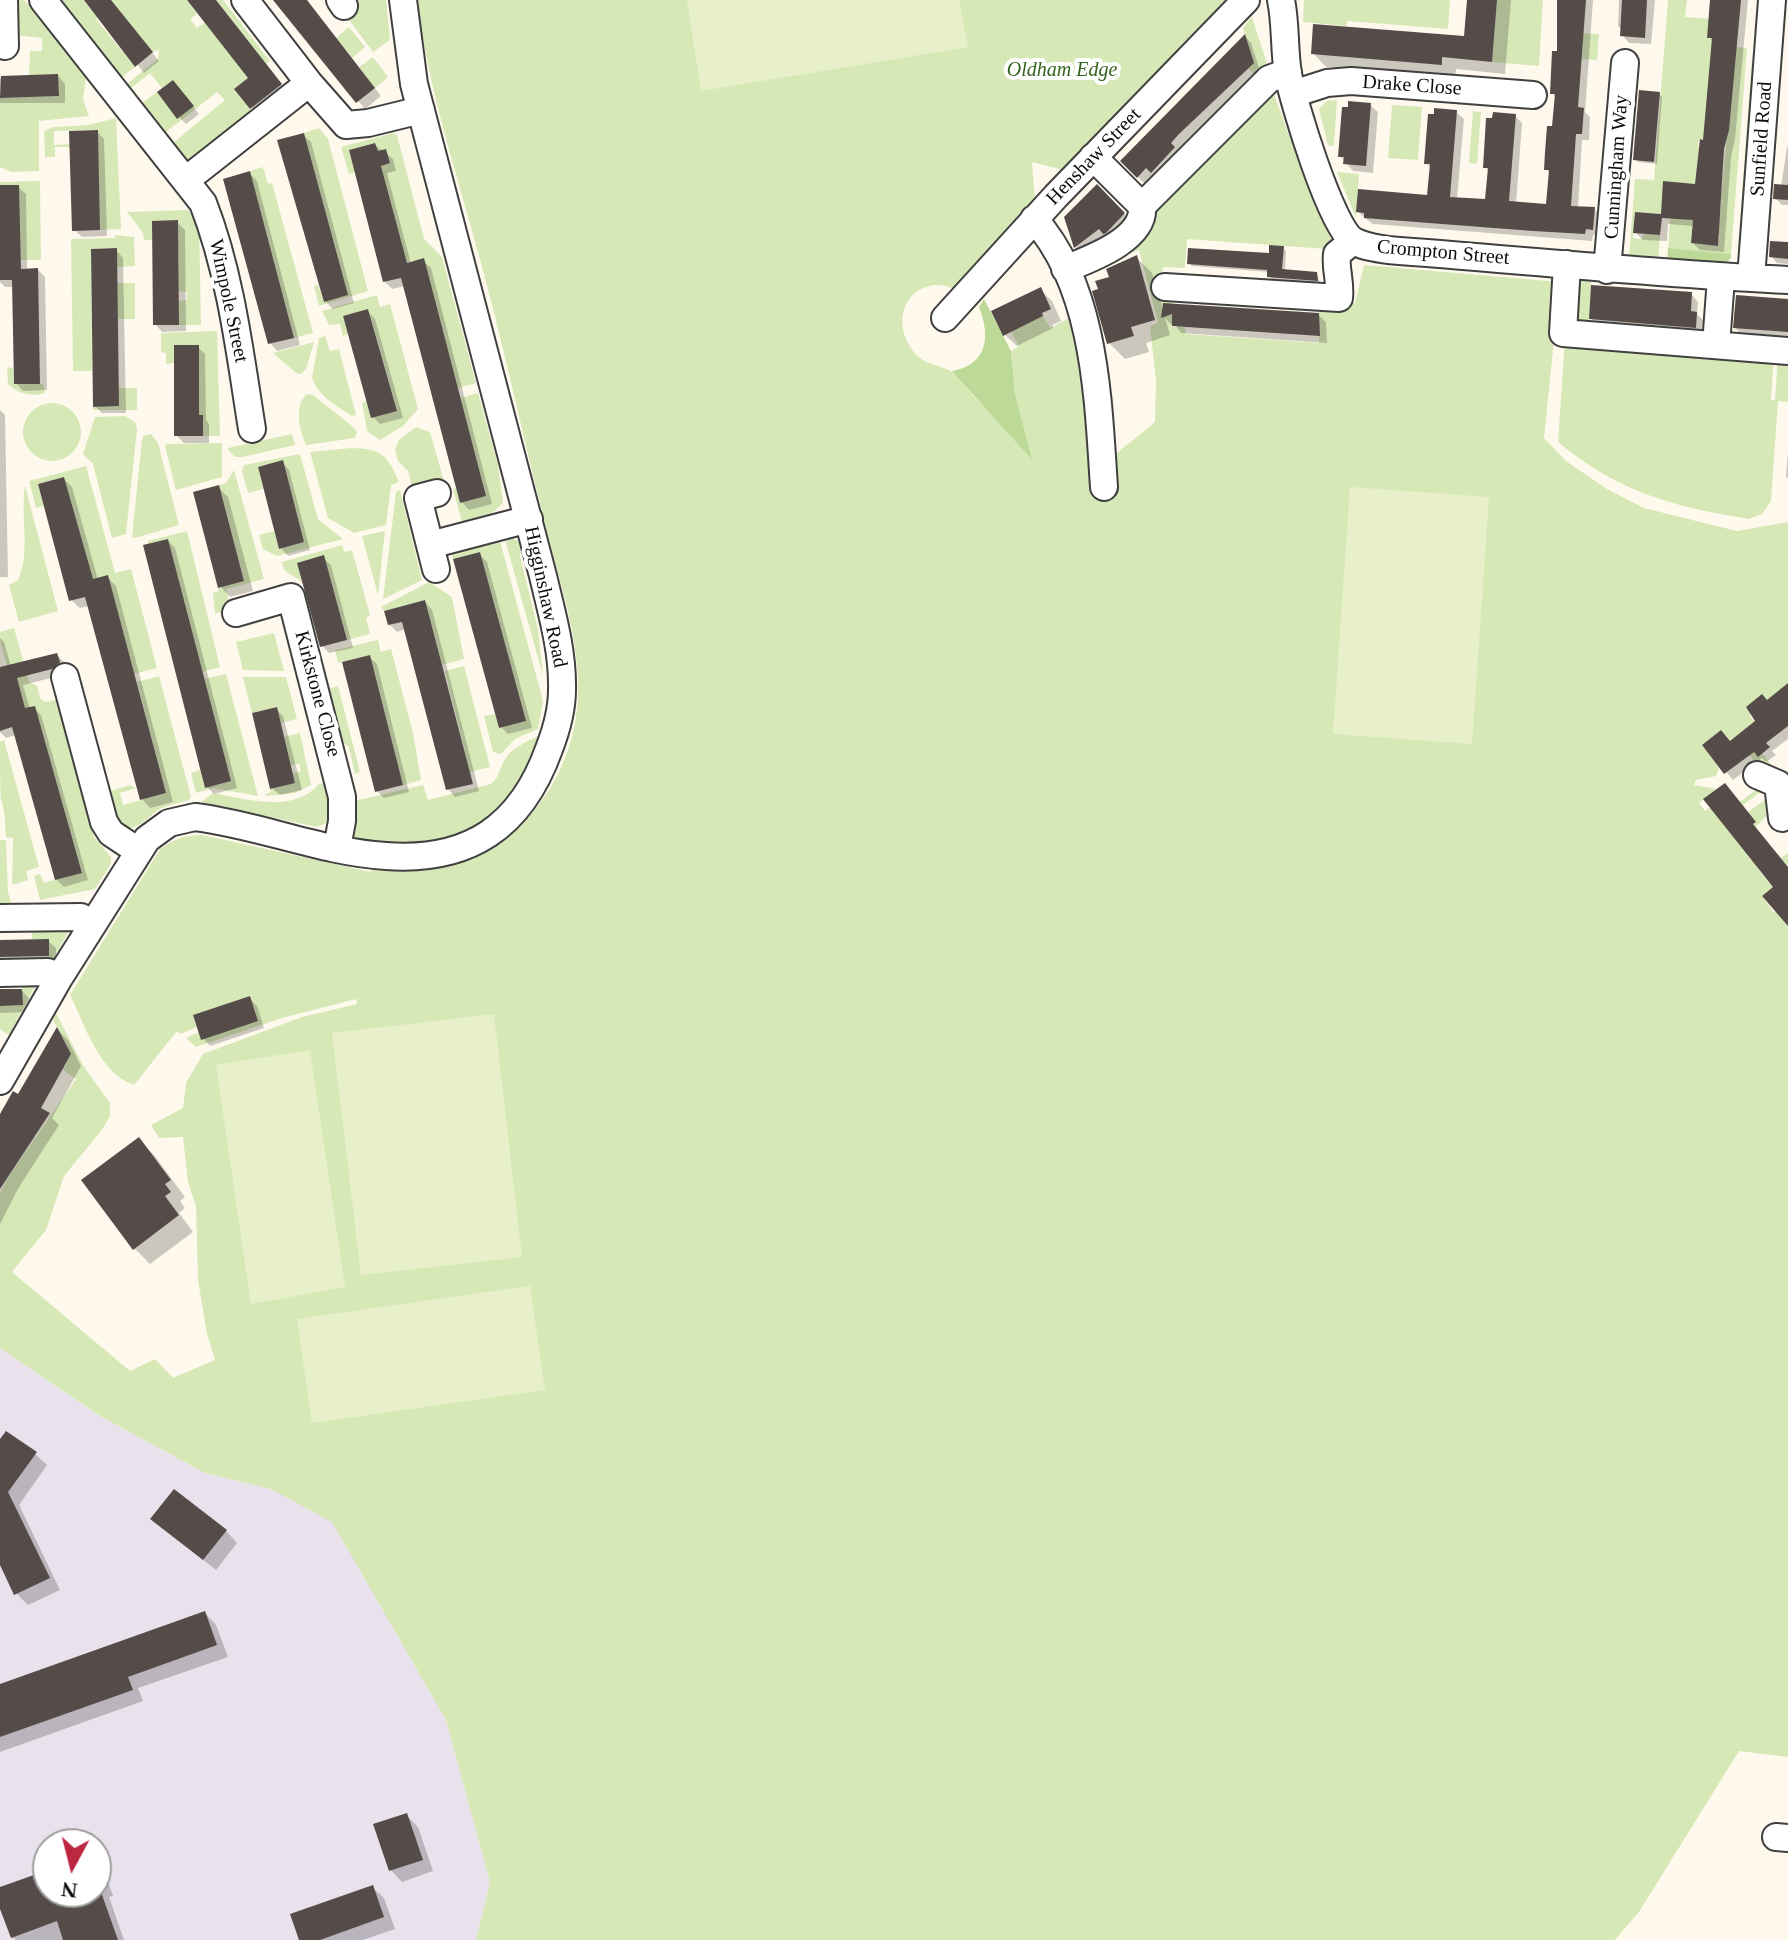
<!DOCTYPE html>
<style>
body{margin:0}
#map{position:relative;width:1788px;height:1940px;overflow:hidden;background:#fff9ed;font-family:"Times New Roman",serif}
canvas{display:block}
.north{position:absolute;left:32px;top:1828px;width:80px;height:80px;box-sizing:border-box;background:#fff;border:2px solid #9e9e9e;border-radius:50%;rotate:187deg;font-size:22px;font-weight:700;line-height:32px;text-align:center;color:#0d0d0d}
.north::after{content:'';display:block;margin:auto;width:28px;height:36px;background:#bb2741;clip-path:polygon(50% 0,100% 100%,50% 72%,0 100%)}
</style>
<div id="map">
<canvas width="1788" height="1940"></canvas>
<div class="north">N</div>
</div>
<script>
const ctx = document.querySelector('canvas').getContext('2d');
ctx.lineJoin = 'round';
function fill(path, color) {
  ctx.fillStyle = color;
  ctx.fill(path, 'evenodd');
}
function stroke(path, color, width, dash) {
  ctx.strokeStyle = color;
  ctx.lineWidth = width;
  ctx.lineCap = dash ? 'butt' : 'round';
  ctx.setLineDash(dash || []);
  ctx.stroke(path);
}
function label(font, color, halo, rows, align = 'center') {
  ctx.font = font + ' "Times New Roman",serif';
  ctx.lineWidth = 8;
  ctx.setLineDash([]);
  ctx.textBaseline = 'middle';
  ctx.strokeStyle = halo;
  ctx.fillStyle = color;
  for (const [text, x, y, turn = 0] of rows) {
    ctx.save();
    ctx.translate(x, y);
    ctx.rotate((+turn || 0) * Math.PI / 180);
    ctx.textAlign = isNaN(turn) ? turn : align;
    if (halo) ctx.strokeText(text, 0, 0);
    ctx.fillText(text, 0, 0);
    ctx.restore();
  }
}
fill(new Path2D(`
 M0 1348 100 1416 205 1473 271 1489 332 1521 446 1720 490 1882 476 1940H0ZM48 1844H96V1892H48Z`), '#e9e1eb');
fill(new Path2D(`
 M12 0H24L86 78 83 99 89 116 39 121V171L11 172 0 167V98L59 96 58 75 29 76 30 51H42V38L15 35Z
 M61 0H187L197 14 190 19 197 28 205 22 236 25 216 0H223L270 61 235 89 251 111 191 159 186 160 173 143 225 100 217 92 166 132 142 103 157 92 177 118 193 106 173 80 162 88 150 73 131 88 127 84 158 59 159 49 153 52 114 5 96 19 135 67 122 77Z
 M346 0H386L390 40 373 52 343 12Z
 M417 0H1231L1063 170 1032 162 1035 201 956 290C943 284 934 283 921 289 895 303 898 339 919 357 929 366 942 365 952 372 960 377 967 388 973 395 993 416 1012 437 1031 459L1015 394 1011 351 1019 346 1011 332 1043 316 1050 328 1077 314 1112 457 1155 422 1156 381 1150 326 1158 323 1139 250 1104 263 1146 210 1273 91 1307 186 1333 243 1327 249 1187 239 1185 268 1163 267 1161 290 1173 292 1172 327H1185L1186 334 1319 343 1318 303H1355L1364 265 1560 282 1544 438 1566 461 1607 489 1644 508 1737 531 1788 522V683L1750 716 1765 734 1754 752 1758 756 1762 753 1775 769 1754 761 1744 749 1739 752 1721 730 1702 745 1719 768 1716 776 1696 780 1694 785 1716 789 1699 803 1705 811 1712 806 1733 807 1756 790 1760 792 1742 806 1736 838 1755 823 1748 812 1765 800 1768 815 1738 843 1751 860 1766 849 1770 854 1756 866 1768 882 1788 867 1781 858 1788 853V875L1762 896 1774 913 1788 903 1781 917 1788 926V1757L1739 1751 1639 1912 1615 1940H476L490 1882 446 1720 332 1522 271 1489 205 1473 100 1416 0 1348V1193L9 1176 76 1079 63 1070 70 1057 59 1051 67 1046 53 1019 56 1013 84 1067 110 1103V1116L102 1130 64 1176 46 1230 12 1272 130 1371 155 1359 173 1378 215 1360 207 1334 198 1280 196 1206 188 1182 183 1137 159 1138 151 1125 183 1108 186 1083 203 1054 302 1017 357 1004 356 999 282 1018 196 1047 186 1038 199 1032 201 1039 258 1020 250 996 193 1015 197 1027 181 1034 177 1031 134 1085C99 1073 85 1025 70 995L160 849C174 839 185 835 202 835L371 872 373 865C396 866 423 872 446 867 513 851 563 790 575 723 588 656 558 580 543 516 521 428 502 339 478 252 455 168 428 87 417 0Z
 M1304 0H1450L1448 29 1348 21 1346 26 1303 22Z
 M1497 0H1543L1539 66 1492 62Z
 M1668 0H1687L1685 17 1714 19 1707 38 1713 39V45L1747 48 1731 254 1668 248 1673 182 1664 181 1662 214 1635 212 1633 238 1641 239 1644 234 1660 235 1658 261 1629 258 1635 179 1654 180ZM1727 136 1722 190 1700 188 1704 147H1698L1699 140ZM1695 197 1722 199 1717 235H1720L1718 246 1691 243 1693 220 1685 219Z
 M1252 17 1268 67 1257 78 1248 68 1253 63 1243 28Z
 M349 27 365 47 352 58 336 38Z
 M1578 33 1599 34 1597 60 1582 59 1583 42H1578Z
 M373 57 388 77 375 88 359 67Z
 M1752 57H1756L1745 248H1738Z
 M1337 100 1334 146 1328 145 1319 109 1327 101Z
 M1392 105 1422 107 1418 160 1388 158Z
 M1473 111 1481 112 1477 164 1469 163Z
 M116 118 121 229 100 230 98 130 54 131V145L70 144V147H55V157H45L44 131 53 127 88 125Z
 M319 128 328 139 368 291 319 306 314 286 318 285 324 302 347 295 304 133Z
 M393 133 397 135 424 239 442 257 476 383 458 388 423 259 399 264 404 256 381 166 390 163 386 150 378 151 375 143 349 150 355 172 349 174 341 147Z
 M263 167 268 184 272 183 313 333 294 338 250 171Z
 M1337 172 1359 174 1356 218Z
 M40 181 41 260H21L19 185H0V182Z
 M188 210 199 222 201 325H179V301L187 300V292L179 291 178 221H152V240H144L143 233 127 212Z
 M115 235 134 237 135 266 117 267 116 248 91 249 92 371H73L71 239 115 238Z
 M1573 279 1591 280 1589 323 1571 321Z
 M117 283H135V319H118Z
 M377 295 380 307 390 304 418 409 403 426 380 440 367 431 362 403 367 401 397 410 369 310 343 316 348 334 343 336 340 324 329 325 322 311Z
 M217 331 220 436H203V415H199L198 345H174V363L166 364V353L161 352V333Z
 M325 336 330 351 339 349 356 415 352 416C337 406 318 396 312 378L319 338Z
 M1565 338 1774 353 1771 400H1775L1778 354 1788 355V402L1778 401 1771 501 1762 514 1749 519C1671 506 1620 493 1558 442Z
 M314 342 306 369 301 374 296 373 273 353Z
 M7 367 13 368 14 384H43L45 393C31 397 19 394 8 384Z
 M119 388H137V410H93V407L119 406Z
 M478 393 498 465 503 503 491 514 462 522 453 489 456 488 460 503 486 496 460 398Z
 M307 394 313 395 352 426 357 432 355 438 306 445C300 430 293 406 307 394Z
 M23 432a29 29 0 1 1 58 0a29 29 0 1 1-58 0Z
 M125 416 135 422 137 429 126 534 112 538 93 464 83 454 95 417Z
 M416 427 430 432 444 481 413 490 408 471 398 461 395 450 399 440Z
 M151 434 158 443 179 525 135 538 132 537 142 440 143 436Z
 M292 434 295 445 243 457H235L229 451 228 448Z
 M222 443V477L176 490 165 446 167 444Z
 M351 448C382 449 387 454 399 482L391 485 386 525 354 533 328 518 310 452Z
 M300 454 318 519 343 539 277 556 263 549 259 535 274 531 279 549 304 542 283 461 258 467 263 489 248 493 242 471 244 465Z
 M86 466 115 573 131 569 157 668 134 674 86 581 91 574 64 477 38 484 44 506 36 508 29 481Z
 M234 470 264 579 226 589 231 609 215 614 213 593 219 591 218 588 244 580 219 485 226 483Z
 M25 486 58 611 19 622 9 585 18 580C31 552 20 517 25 486Z
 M400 490 422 580 383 599 396 492Z
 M187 531 220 667 202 672 168 539 148 544V541Z
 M385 531 378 595 362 536Z
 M509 536 522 544 520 556 538 629 543 676 506 543Z
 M500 541 543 701 538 729 515 739 501 754 493 752 484 716 495 714 499 728 525 721 480 552 453 559 451 554Z
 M342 545 344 552 352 550 370 615 366 618 370 634 347 640 324 556 297 563 302 582 284 570 282 562Z
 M429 582 452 597 464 659 442 665 425 600 384 611 381 607Z
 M14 628 29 682 37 686 41 700 47 702 58 699 94 837 111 857V864L95 889 40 900 34 876 40 874 44 883 82 872 35 706 10 713 24 703 19 686 13 687 0 641V632Z
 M274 633 284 671 243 670 236 642Z
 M378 640 381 652 391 649 413 733 421 780 403 785 370 655 338 663 335 650Z
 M464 666 490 767 470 772 445 671Z
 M226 674 258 796 213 788 196 793 191 773 200 770 205 788 231 781 204 679Z
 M159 676 191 797 189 800C179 803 167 805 158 810 151 815 145 822 137 826 118 836 114 803 111 791L130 785 136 788 120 793 123 805 166 793 137 682Z
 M243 677H286L297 719 281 723 276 707 252 713Z
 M338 686 360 772 355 774 349 747 341 741 328 689Z
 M300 733 311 785 295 793 266 796 265 794 271 792 270 789 295 782 293 773 301 771 299 764 291 765 284 737Z
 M542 734C536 753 523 787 510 802 472 846 411 847 358 841L351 833 354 801 423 785 428 800 491 784C499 778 499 769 504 761 511 747 529 741 542 734Z
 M4 740 39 867 26 871 28 880 12 885 13 838 6 837C5 822 5 812 1 799 0 786 0 757 0 742Z
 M327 782 331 809 326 823 317 827 201 802 213 793C245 799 294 814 319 784Z
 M0 840H6L8 892 13 909 0 910Z
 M32 923H73L54 958H49V939H32Z
 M22 985H36L9 1035 0 1029V1006L22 1005Z`), '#d7e8b7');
fill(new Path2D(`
 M1668 248 1731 254V258L1723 265 1667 262Z
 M984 299 1011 351 1015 394 1032 460 952 371C987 365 991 337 979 307Z`), '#bdd997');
fill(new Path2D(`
 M687 0H959L968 47 701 91Z
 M1350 487 1489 497 1472 744 1333 734Z
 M494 1014 522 1257 361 1275 332 1033Z
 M310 1050 345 1287 251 1304 216 1065Z
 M530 1286 545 1390 312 1423 297 1319Z`), '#e7f0c9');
fill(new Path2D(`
 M87 0H110L159 61 144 73Z
 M188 0H214L287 92 259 115 252 108 251 79Z
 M276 0H306L381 96 365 109Z
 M1469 0H1511L1505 74 1456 69 1455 77 1326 67 1313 53 1465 38Z
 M1559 0H1593L1585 112 1590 117 1589 140H1582L1578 208 1594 209 1602 217 1600 236 1593 235 1592 241 1373 224 1366 219 1358 212 1429 197 1432 169 1426 163 1456 112 1464 119 1457 199 1487 201 1490 173 1485 167 1515 116 1522 123 1516 204 1548 206 1550 173 1546 169 1554 128 1556 98 1552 93 1559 53Z
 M1619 0H1655L1651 44 1629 43 1622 35V30L1618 26Z
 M1710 0H1748L1735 139 1731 157 1724 252 1700 250 1693 243 1694 226 1668 224 1667 241 1643 240 1635 232 1663 216 1697 186 1705 142 1713 42 1709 37Z
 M1245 36 1251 43 1260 71 1186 141 1177 151 1181 155 1160 179 1155 174 1145 184 1122 161Z
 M58 76 65 84V103H0V78Z
 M180 90 199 114 186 124 179 117Z
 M1659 94 1662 97 1657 164 1638 162 1635 159Z
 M1370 105 1378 112 1373 173 1353 171 1340 156 1350 109Z
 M97 132 104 139 107 236 82 237 74 230Z
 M303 135 311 142 354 303 333 309 325 301Z
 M375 145 393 159 396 171 387 173 411 264 423 261 431 268 492 504 469 510 462 502 405 286 392 289 384 281Z
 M1787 147H1788V205H1782L1775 198 1781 187Z
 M249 173 257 181 300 345 277 351 270 343Z
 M1097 186 1131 221 1082 254 1076 247 1067 217Z
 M0 187H18L26 194 27 270H38L45 277 47 390 23 391 16 383 14 287H5L0 282Z
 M177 222 185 230 186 331 162 332 155 324Z
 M1788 244V264L1777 263 1771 256Z
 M1283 248 1286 251 1285 271 1317 274 1320 283 1272 280 1269 272 1192 266 1189 263 1271 255Z
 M116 250 123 258 126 413H102L95 406Z
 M1137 258 1152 273 1164 313 1318 315 1326 322 1327 343 1181 333 1174 323 1171 324 1165 318 1170 335 1146 343 1149 352 1125 359 1109 343 1112 278Z
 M1040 290 1052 301 1061 321 1052 325 1053 328 1017 346 1005 335Z
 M1691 294 1698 302 1697 314 1704 321 1703 334 1599 326 1591 318Z
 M1788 300V341L1743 335 1735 328Z
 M368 311 375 319 403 418 380 424 373 417Z
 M198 347 205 354 206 420 209 424V443H184L176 435Z
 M0 410 5 415 8 577H0Z
 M1788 452V479L1786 476Z
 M282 462 289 470 310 550 288 556 281 548Z
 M64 479 72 487 98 580 107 577 116 586 173 802 150 808 142 799 89 606 80 608 71 600Z
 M218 487 228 497 253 591 230 597 220 586Z
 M168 541 175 548 237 788 214 794 207 787Z
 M479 554 487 562 532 728 508 734 501 727Z
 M323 558 331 565 353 648 329 653 322 646Z
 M425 602 432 610 479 791 455 797 448 789 406 629 397 632 389 624Z
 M0 638 4 642 11 667 57 655 64 662 66 670 59 676 23 685 30 709 34 708 41 715 88 880 64 887 56 879 16 735 6 738 0 732Z
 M369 657 377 664 409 792 384 798 377 791Z
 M1788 686V739L1772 751 1776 755 1766 762 1762 758 1733 780 1704 746 1731 743 1757 722 1767 702Z
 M276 709 283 716 302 790 280 795 272 788Z
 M48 941 56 948V963L0 966V942Z
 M0 989 21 990 29 998V1012L0 1013Z
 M250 999 257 1006 264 1028 210 1046 203 1038Z
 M58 1030 68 1040 81 1066 52 1118 59 1125 19 1187 0 1224V1118L19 1097Z
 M139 1140 154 1155 185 1197 180 1201 185 1208 179 1213 193 1232 150 1264 134 1248Z
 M0 1442 35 1454 47 1465 19 1505 60 1590 28 1605 16 1593 0 1560Z
 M152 1519 226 1531 237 1543 216 1570Z
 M205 1613 216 1625 228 1657 138 1688 143 1701 0 1752V1686Z
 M406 1815 418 1827 433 1871 402 1882 391 1870Z
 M96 1858 102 1864 113 1896 109 1897 124 1940H16L12 1937 0 1903V1890L48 1872V1892H96Z
 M372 1887 384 1898 395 1929 363 1940H301Z`), '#0003');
fill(new Path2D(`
 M84 0H111L153 52 135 67Z
 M187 0H216L282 84 250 109 234 89 248 78Z
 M273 0H307L375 88 356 103Z
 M1467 0H1497L1492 62 1442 57V65L1311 54 1313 24 1464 36Z
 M1557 0H1586L1578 107 1584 108 1582 134H1576L1571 206 1595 207 1593 230 1586 229 1585 234 1533 231 1364 218V213L1356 212 1358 189 1427 195 1430 164H1424L1428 114H1434V108L1457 110 1450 197 1485 199 1488 168H1483L1486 118H1492L1493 112 1516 114 1509 201 1546 204 1549 170H1544L1545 152 1547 126H1552L1555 94H1550L1552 51H1557Z
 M1622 0H1647L1645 38 1620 36Z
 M1710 0H1741L1729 130 1724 149 1718 246 1691 243 1693 220 1662 218 1660 235 1633 233 1635 212 1661 214 1663 181 1695 184 1700 139 1703 140 1712 38H1707Z
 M1245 34 1254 63 1179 134 1171 143 1175 147 1151 173 1146 168 1137 178 1120 161Z
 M58 74 59 96 0 98 1 76Z
 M173 80 194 106 177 119 157 92Z
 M1639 90 1660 92 1654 162 1633 160Z
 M1348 101 1371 103 1366 166 1343 164 1344 157H1338L1342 107H1348Z
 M98 130 100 230 72 231 69 131Z
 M304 133 348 295 324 302 277 140Z
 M375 143 378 151 386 149 390 163 381 166 407 263 424 258 486 496 460 503 401 278 383 282 349 150Z
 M250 171 294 338 268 344 223 179Z
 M1097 184 1125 213 1106 233 1103 234 1099 229 1074 248 1064 217Z
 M1774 184 1788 185V200L1773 199Z
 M0 185H19L21 269 38 268 40 384H14L12 280H0Z
 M178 220 179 325H153L152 221Z
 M1770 241 1788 242V259L1769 257Z
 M1269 245 1284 246 1282 269 1317 272 1318 281 1267 277V270L1187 264 1188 248 1269 253Z
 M117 248 119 406 93 407 91 249Z
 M1137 255 1155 320 1131 327 1134 336 1107 344 1092 291 1098 289 1095 281 1109 277 1106 269Z
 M1591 285 1692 292 1691 311 1697 312 1696 328 1589 319Z
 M1041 287 1051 309 1042 313 1043 316 1003 336 991 311Z
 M1736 295 1788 299V332L1733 328Z
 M1163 303 1319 313 1320 336 1172 326V314L1161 318Z
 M368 309 397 411 371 418 343 316Z
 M174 345H199V415H203V436H174Z
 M283 460 304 542 279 549 258 467Z
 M64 477 93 579 108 575 166 793 140 800 85 597 69 601 38 484Z
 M219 485 244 581 218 588 193 492Z
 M168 539 231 781 205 788 143 545Z
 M480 552 526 721 499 728 453 559Z
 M324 555 347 640 320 647 297 563Z
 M425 600 473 784 446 790 402 622 388 625 384 611Z
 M57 653 60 662 52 669 17 678 25 708 35 706 82 873 55 880 12 727 0 731V667Z
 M370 655 403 785 375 792 342 662Z
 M1788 683V726L1766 743 1770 747 1758 757 1754 752 1724 774 1702 745 1721 730 1730 741 1755 721 1746 707 1762 694 1767 700Z
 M277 707 295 783 270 789 252 713Z
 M1725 783 1756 822 1753 824 1788 867V926L1762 896 1773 887 1703 799Z
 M49 939V956L0 957V940Z
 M0 989H22L23 1005 0 1006Z
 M250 996 258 1021 201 1040 193 1015Z
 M57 1027 71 1054 41 1108 50 1113 0 1189V1114L13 1091 18 1094Z
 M139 1137 171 1180 165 1184 171 1192 165 1196 179 1215 133 1250 81 1180Z
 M6 1431 37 1452 8 1492 50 1578 14 1595 0 1565V1439Z
 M174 1489 227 1530 203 1560 150 1519Z
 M205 1611 217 1645 128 1677 133 1690 0 1737V1684Z
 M407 1813 423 1860 389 1871 373 1824Z
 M48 1870V1892H101L118 1940H63L57 1921 11 1938 0 1909V1887Z
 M373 1885 384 1917 320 1940H299L290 1914Z`), '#554c49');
const minor = new Path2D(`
 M4 0 5 46
 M43 0 203 203C231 275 240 354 252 429
 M245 0 309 83 346 125 368 123 421 110
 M340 0 344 6
 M1281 0C1286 24 1284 50 1288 74 1294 104 1330 223 1352 240 1363 247 1376 248 1388 250 1521 260 1654 274 1788 280
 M1293 94 1327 83 1351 81 1533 95
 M1093 157 1142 206
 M186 180 309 83
 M1034 219C1096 288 1098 400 1104 487
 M1567 264 1563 333 1788 351
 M1065 269C1090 259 1146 239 1142 206L1269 79 1288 72
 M1607 270 1625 63
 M1751 278 1772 0
 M1165 287 1339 298C1341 282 1335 269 1337 254L1353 241
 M945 318 1056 196 1246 0
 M1716 345 1721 278
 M430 545 529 519
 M436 569 418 498 437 493
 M236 613 291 597 342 797V821L337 848
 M65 677 104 822 111 833 138 851
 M1757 775 1778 784 1782 818
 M0 918 81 917 92 924
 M0 973 48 972 59 978
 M0 1081 59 978 147 839 169 823 195 817C260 825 321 852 386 856 469 862 521 827 549 749 556 731 562 710 562 690 563 651 552 614 543 576L414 84 403 0
 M1776 1837 1788 1838`);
stroke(minor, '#404040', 30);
stroke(minor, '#fff', 26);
label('italic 20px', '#35631e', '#fff', [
 ["Oldham Edge",1062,71]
]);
label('20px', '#0d0d0d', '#fff', [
 ["Drake Close",1412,86,4],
 ["Sunfield Road",1762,139,-86],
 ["Henshaw Street",1094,157,-46],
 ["Cunningham Way",1617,167,-86],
 ["Crompton Street",1443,253,5],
 ["Wimpole Street",228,301,78],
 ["Higginshaw Road",545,597,78],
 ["Kirkstone Close",317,694,75]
]);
</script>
